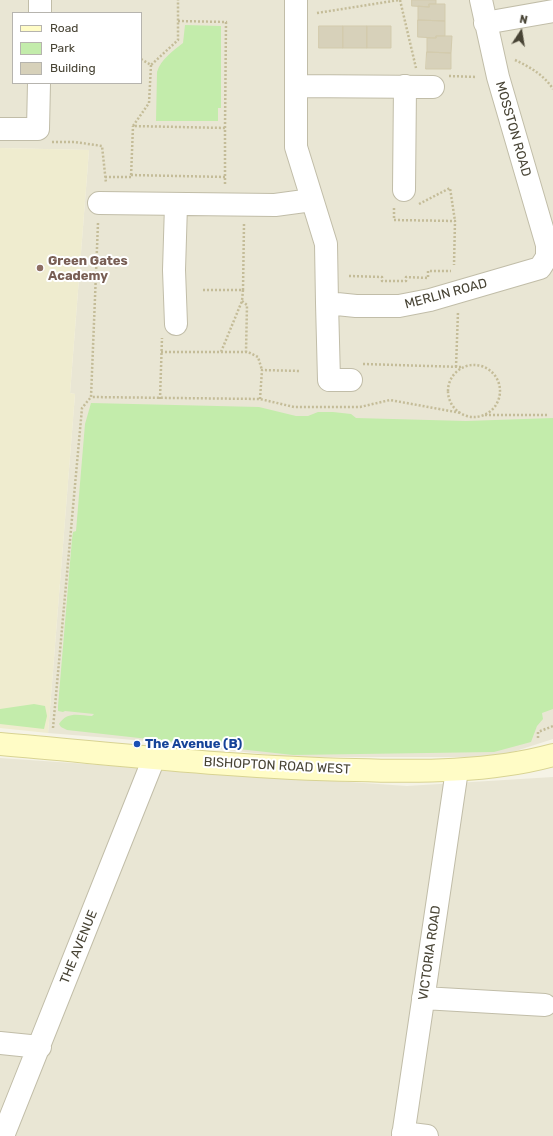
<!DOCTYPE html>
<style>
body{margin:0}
#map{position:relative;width:553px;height:1136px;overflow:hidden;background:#f5f3e6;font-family:Rubik,sans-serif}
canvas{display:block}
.legend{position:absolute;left:12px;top:12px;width:130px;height:72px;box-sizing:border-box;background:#fff;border:1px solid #b6b4ae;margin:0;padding:5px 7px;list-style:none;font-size:12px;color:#484435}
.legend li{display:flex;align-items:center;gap:8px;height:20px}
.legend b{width:20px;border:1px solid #b6b4ae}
.north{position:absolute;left:501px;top:12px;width:40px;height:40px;-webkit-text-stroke:3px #fff;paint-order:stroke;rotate:12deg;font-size:11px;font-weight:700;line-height:16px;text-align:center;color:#484435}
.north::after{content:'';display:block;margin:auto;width:14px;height:18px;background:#484435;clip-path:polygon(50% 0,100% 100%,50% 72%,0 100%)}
</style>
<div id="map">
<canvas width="553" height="1136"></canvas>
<ul class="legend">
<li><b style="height:5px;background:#fffcc6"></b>Road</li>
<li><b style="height:11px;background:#c3ecab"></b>Park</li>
<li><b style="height:11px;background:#d7d1ba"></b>Building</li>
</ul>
<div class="north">N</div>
</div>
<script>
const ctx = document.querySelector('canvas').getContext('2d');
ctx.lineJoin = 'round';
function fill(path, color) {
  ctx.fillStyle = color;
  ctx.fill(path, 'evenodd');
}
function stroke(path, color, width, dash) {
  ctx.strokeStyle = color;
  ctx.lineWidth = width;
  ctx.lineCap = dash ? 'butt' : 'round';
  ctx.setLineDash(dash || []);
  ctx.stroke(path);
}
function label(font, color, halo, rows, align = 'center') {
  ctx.font = font + ' Rubik,sans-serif';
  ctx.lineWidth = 4;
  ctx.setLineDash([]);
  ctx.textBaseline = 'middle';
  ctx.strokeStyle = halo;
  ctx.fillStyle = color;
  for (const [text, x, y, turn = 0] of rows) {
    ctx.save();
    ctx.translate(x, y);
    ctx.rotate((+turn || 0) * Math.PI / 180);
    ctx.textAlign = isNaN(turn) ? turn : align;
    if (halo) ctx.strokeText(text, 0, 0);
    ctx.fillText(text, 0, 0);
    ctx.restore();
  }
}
fill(new Path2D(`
 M0 0H553V739L497 757H288L159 742 48 733 75 394 70 393 89 150 0 148ZM13 13H141V83H13Z
 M0 758 407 786 553 777V1136H0Z`), '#e9e6d4');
fill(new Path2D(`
 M0 148 89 150 70 393 75 394 48 733 0 728Z`), '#efeccf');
fill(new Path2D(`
 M185 25 221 26V108H218V121H156L157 72C161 59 173 51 183 43Z
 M91 403 259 407 296 416H308L318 412H333L351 414 356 418 466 421 553 418V709L542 713 543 719 537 726 531 742 494 752 293 755 67 730 61 727 59 724C67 711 79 715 92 716L94 714 65 711 63 712 58 711V706L72 539 73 532 76 531 85 424Z
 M34 704 45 706 47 716 44 729 0 724V709Z`), '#c3ecab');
const building = new Path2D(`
 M412 0H436V4H429V7L412 6Z
 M429 4H445V21L418 20V6L429 7Z
 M418 20 445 21V36H436V38L418 37Z
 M319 26H343V48H319Z
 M343 26H367V48H343Z
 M367 26H391V48H367Z
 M436 36H452L451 53 427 52V38H436Z
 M427 52 451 53V69H426Z`);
fill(building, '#d7d1ba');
stroke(building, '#d3cbad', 1);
const street = new Path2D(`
 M296 0V147L326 244 327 303 356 306H399L430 300 540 268 547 257V245L498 77 481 0
 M40 13V0
 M485 23 553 11
 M296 86 433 87
 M0 129H38L39 83
 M404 190 405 86
 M99 203 275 205 312 200
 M176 205 174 270 176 324
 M327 303 329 380H351
 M423 998 545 1005
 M0 1043 40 1047
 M403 1133 427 1136
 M3 1136 154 758
 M403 1136 457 770`);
const secondary = new Path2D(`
 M0 744C118 754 236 768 355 770 419 772 491 772 553 755`);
stroke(street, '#c1bda8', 24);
stroke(secondary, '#d8d392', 24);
stroke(new Path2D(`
 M400 0 416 68
 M317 13 399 0
 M178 21 226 22 225 128
 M141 59 151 65 178 40V0
 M515 60C530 67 544 75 553 89
 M151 65 149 103 133 126 225 128V186
 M449 76 477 77
 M52 142H75L102 146 106 183
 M131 175 225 177
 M105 177H131L133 126
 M419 204 450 188 455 221
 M394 208V220L455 221 454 265
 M98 223 91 397 260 399 294 407H360L390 400 461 413
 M349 276 382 277V281H406V277L428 278V271H451
 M203 290H243L242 301 221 352
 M243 290 244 224
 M242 301 247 305 246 352
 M161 352H248L258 357 262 370
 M363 364 462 367
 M448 391a26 26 0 1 1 52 0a26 26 0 1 1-52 0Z
 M456 367 458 312
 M160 399 162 338
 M260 399 262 370 300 371
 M485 415H548
 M53 728 82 408 91 397
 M538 738V732L553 726`), '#c4bc98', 2.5, [2, 2]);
stroke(street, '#fff', 22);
stroke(secondary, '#fffcc6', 22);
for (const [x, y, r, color] of [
 [40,268,4,"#8d6e63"],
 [137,744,4,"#1a4fb4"]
]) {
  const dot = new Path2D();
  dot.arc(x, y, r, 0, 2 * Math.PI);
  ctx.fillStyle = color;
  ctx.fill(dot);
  stroke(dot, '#fff', 1.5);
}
label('13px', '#484435', '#fff', [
 ["MOSSTON ROAD",513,129,74],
 ["MERLIN ROAD",446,294,-15],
 ["BISHOPTON ROAD WEST",277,766,3],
 ["THE AVENUE",79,947,-68],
 ["VICTORIA ROAD",430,953,-82]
]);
label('bold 13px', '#785e54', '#fff', [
 ["Green Gates",48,261],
 ["Academy",48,276]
], 'left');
label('bold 13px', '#164399', '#fff', [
 ["The Avenue (B)",145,744]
], 'left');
</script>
